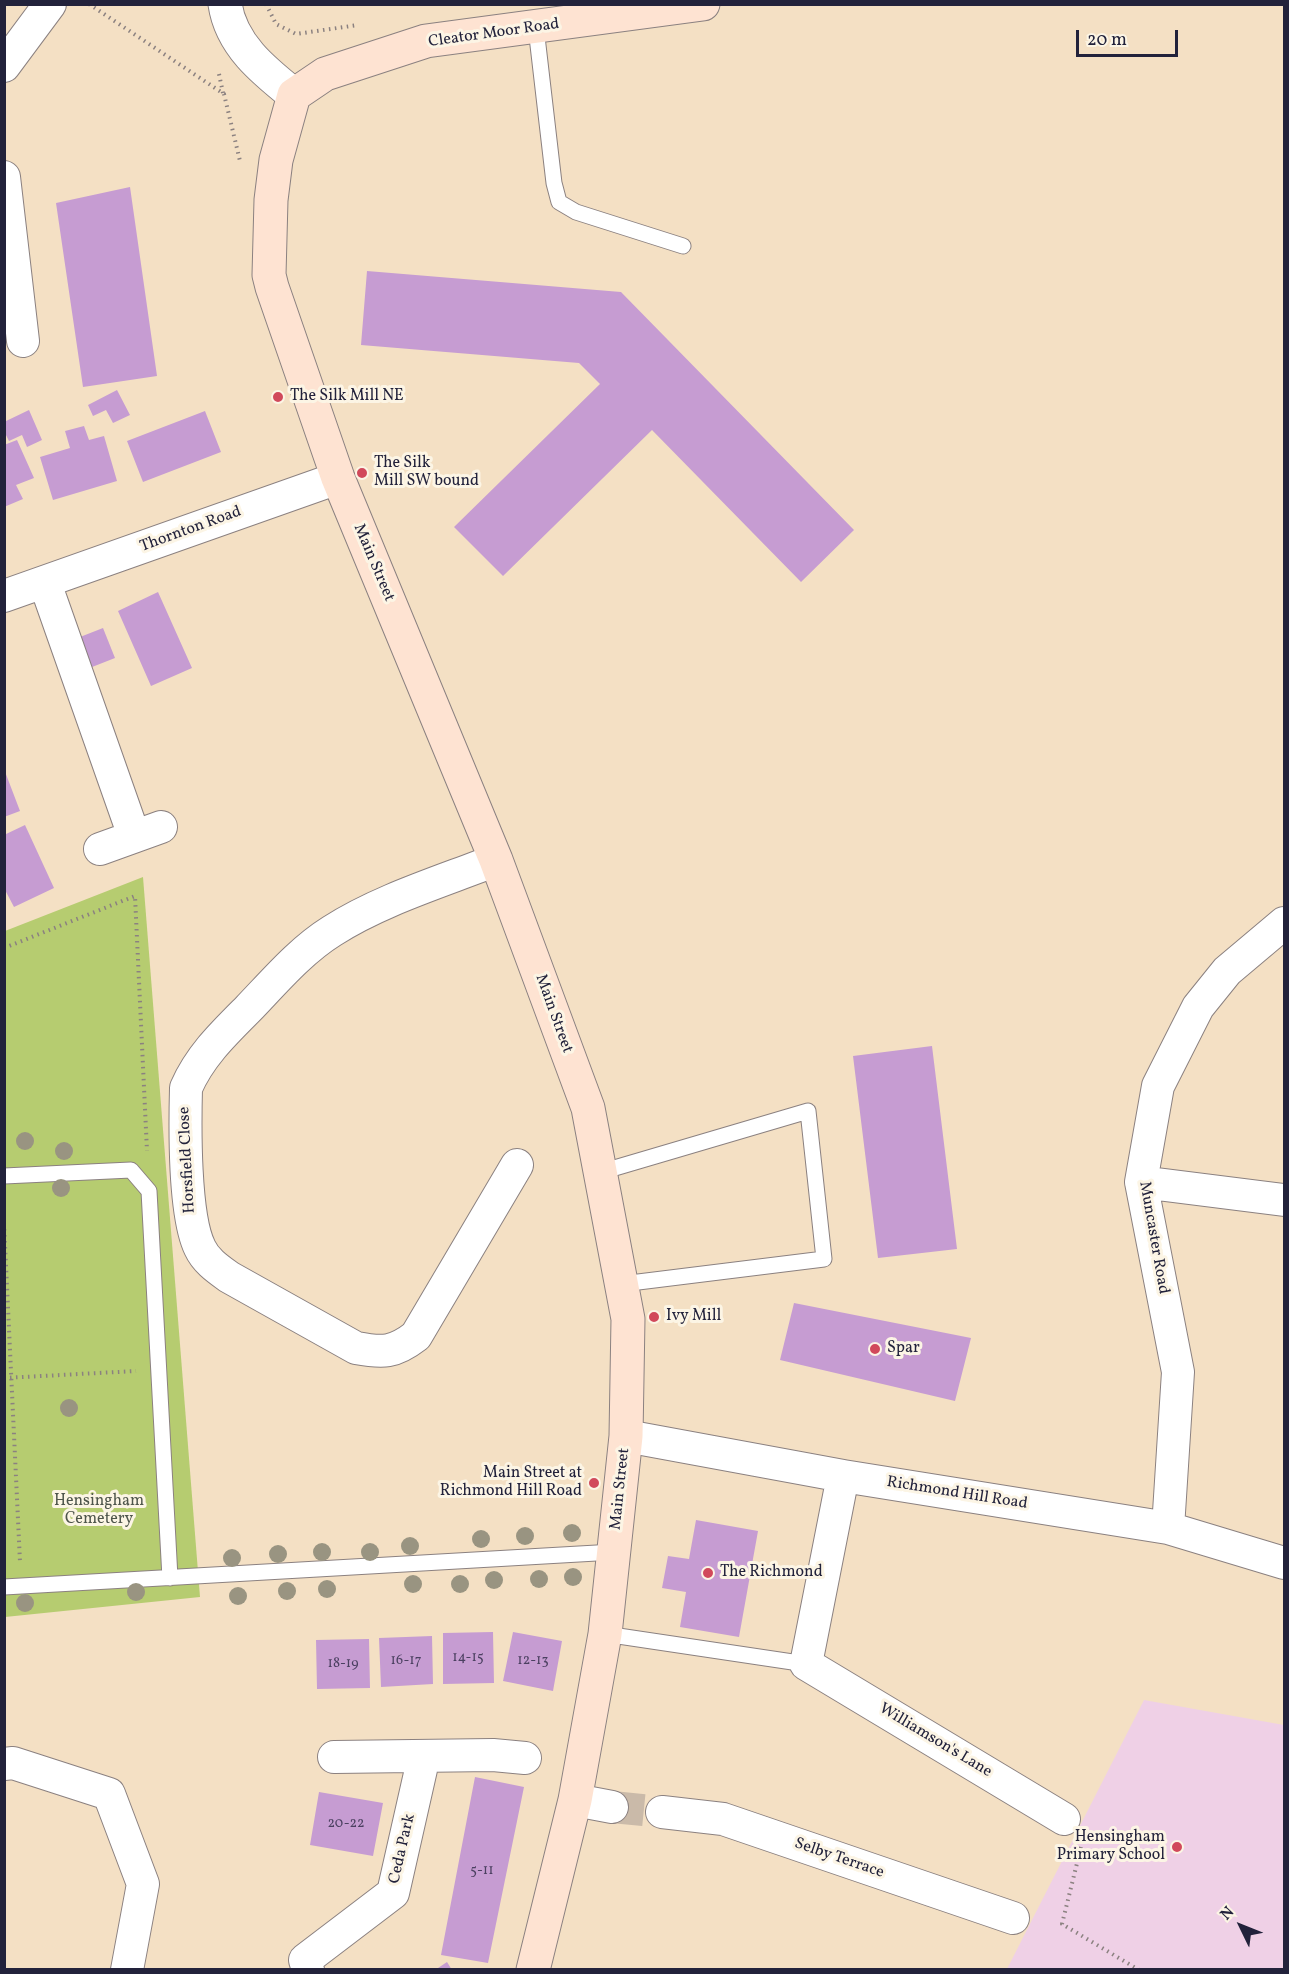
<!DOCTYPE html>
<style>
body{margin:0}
#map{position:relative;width:1289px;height:1974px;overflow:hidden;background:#f4e0c4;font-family:Vollkorn,serif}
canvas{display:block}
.frame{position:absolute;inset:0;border:6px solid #22223b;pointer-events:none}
.north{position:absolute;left:1211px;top:1896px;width:60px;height:60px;-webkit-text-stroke:4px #fcf5e5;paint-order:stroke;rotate:313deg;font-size:16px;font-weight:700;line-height:24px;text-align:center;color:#22223b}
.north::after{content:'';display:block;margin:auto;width:21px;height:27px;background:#22223b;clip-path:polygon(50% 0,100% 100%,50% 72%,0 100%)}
.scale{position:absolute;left:1076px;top:30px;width:102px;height:27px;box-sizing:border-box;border:3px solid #22223b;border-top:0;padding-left:8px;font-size:18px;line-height:21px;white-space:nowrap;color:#22223b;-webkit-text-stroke:4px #fcf5e5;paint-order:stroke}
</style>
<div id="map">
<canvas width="1289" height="1974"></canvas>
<div class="frame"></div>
<div class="north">N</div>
<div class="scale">20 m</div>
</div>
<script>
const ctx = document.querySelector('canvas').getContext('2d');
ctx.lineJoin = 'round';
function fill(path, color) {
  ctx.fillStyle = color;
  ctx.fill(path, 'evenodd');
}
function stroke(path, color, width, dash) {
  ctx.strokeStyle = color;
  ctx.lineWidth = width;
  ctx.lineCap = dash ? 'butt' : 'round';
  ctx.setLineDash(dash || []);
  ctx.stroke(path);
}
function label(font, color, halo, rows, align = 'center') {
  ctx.font = font + ' Vollkorn,serif';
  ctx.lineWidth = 6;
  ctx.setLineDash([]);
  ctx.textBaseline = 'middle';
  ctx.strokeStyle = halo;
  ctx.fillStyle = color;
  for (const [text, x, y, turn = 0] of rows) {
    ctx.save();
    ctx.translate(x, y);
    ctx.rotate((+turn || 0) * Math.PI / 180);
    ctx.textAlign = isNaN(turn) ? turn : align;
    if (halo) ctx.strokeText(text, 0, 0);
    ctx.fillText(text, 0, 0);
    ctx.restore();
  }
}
fill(new Path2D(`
 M1144 1700 1284 1725V1969H1007Z`), '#efd0e6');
fill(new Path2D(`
 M143 877 200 1597 5 1617V931Z`), '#b6cc70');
fill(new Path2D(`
 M130 187 157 376 83 387 56 203Z
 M367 271 621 292 854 530 801 582 652 430 503 576 454 527 600 384 579 363 361 345Z
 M117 390 130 415 113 423 106 410 93 416 88 405Z
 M29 410 42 440 27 447 22 435 9 441 4 431V422Z
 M205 411 221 452 143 482 127 441Z
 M84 426 89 440 104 436 117 481 53 500 40 457 70 448 65 431Z
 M17 440 34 478 16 485 23 499 4 507V445Z
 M158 592 192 668 151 686 118 611Z
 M103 628 115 658 87 669 75 639Z
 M4 769 20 811 4 817Z
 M25 825 54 888 14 907 4 888V835Z
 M932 1046 957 1249 878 1258 853 1056Z
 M794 1303 971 1338 955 1401 780 1360Z
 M696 1520 758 1531 739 1637 680 1627 686 1592 662 1588 668 1556 689 1559Z
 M493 1632 494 1683 443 1684V1633Z
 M513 1632 562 1641 553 1691 503 1681Z
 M432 1636 433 1684 381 1687 379 1638Z
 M369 1639 370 1688 317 1689 316 1640Z
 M475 1777 524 1787 488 1963 441 1955Z
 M319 1792 383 1803 373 1856 310 1845Z
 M447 1962 452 1970H435Z`), '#c69cd2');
stroke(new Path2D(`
 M612 1807 662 1812`), '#cabaa9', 32, [32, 16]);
const service = new Path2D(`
 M536 28 554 183 559 202 576 212 683 246
 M601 1172 808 1111 824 1259 622 1284
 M4 1176 131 1170 149 1191 170 1578
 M4 1587 614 1552
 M605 1634 806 1664`);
const minor = new Path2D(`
 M4 66 50 4
 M4 177 23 341
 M45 583 134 836
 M4 596 338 478
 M100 849 161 827
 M496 860C443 881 380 900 332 931 300 951 274 982 248 1009 223 1034 200 1056 186 1088 185 1126 184 1216 200 1248 206 1261 218 1269 229 1277L356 1348C383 1353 394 1353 416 1336L517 1165
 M1141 1182 1284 1200
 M626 1436 843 1476 1168 1528 1284 1563
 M843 1476 806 1664 1064 1819
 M1168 1528 1178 1372 1141 1182 1158 1086 1198 1007 1227 971 1284 923
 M334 1757 493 1755 525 1758
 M4 1764 13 1763 109 1794 143 1884 127 1970
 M575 1800 612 1807
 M662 1812 723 1819 1013 1918
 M308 1970 305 1960 393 1893 424 1756`);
const tertiary = new Path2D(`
 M225 4C231 45 264 71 294 95`);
const secondary = new Path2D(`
 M533 1970 575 1800 605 1634 626 1436 628 1319 588 1108 496 860 338 478 272 287 269 275 271 200 276 160 294 95 325 74 426 41 703 4`);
stroke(service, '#8b8180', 17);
stroke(minor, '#8b8180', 34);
stroke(tertiary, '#8b8180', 35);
stroke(secondary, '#8b8180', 35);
stroke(new Path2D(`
 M89 4 224 94 240 161
 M266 4 276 24 296 34 358 25
 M219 74 223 93
 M4 948 135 896 147 1151
 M4 1223 20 1562
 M4 1378 136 1371
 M1081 1847 1062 1924 1139 1970`), '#8b8180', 4, [1.5, 4.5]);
stroke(service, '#fff', 15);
stroke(minor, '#fff', 32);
stroke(tertiary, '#fff', 33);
stroke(secondary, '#fee3d2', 33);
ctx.fillStyle = '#999481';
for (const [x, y] of [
 [25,1141],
 [64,1151],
 [61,1188],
 [69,1408],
 [572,1533],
 [525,1536],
 [481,1539],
 [410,1546],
 [322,1552],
 [370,1552],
 [278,1554],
 [232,1558],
 [573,1577],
 [539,1579],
 [494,1580],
 [413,1584],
 [460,1584],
 [327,1589],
 [287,1591],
 [136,1592],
 [238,1596],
 [25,1603]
]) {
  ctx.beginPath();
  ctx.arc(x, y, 9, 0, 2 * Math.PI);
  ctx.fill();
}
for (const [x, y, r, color] of [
 [278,397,6,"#d1495b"],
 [362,473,6,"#d1495b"],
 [654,1317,6,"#d1495b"],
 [875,1349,6,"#d1495b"],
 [594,1483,6,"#d1495b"],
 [708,1573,6,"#d1495b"],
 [1177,1847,6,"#d1495b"]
]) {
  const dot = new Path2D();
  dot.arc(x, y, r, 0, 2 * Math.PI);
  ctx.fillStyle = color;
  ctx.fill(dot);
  stroke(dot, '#fcf5e5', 2);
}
label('14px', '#4b4061', null, [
 ["14-15",468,1658],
 ["16-17",406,1661],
 ["12-13",533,1661],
 ["18-19",343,1664],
 ["20-22",346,1824],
 ["5-11",482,1871]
]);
label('16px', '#22223b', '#fcf5e5', [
 ["Cleator Moor Road",494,34,-8],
 ["Thornton Road",191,530,-20],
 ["Main Street",373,563,67],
 ["Main Street",553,1014,70],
 ["Horsfield Close",188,1160,-93],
 ["Muncaster Road",1153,1238,80],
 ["Main Street",621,1489,-84],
 ["Richmond Hill Road",957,1494,9],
 ["Williamson's Lane",935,1741,31],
 ["Ceda Park",403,1849,-77],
 ["Selby Terrace",839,1859,19]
]);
label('16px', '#22223b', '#fcf5e5', [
 ["The Silk Mill NE",290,397],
 ["The Silk",374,464],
 ["Mill SW bound",374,482],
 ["Ivy Mill",666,1317],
 ["Spar",887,1349],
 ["Main Street at",582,1474,"right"],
 ["Richmond Hill Road",582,1492,"right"],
 ["The Richmond",720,1573],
 ["Hensingham",1165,1838,"right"],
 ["Primary School",1165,1856,"right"]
], 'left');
label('16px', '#4e554b', '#fcf5e5', [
 ["Hensingham",99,1502],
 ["Cemetery",99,1520]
]);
</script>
